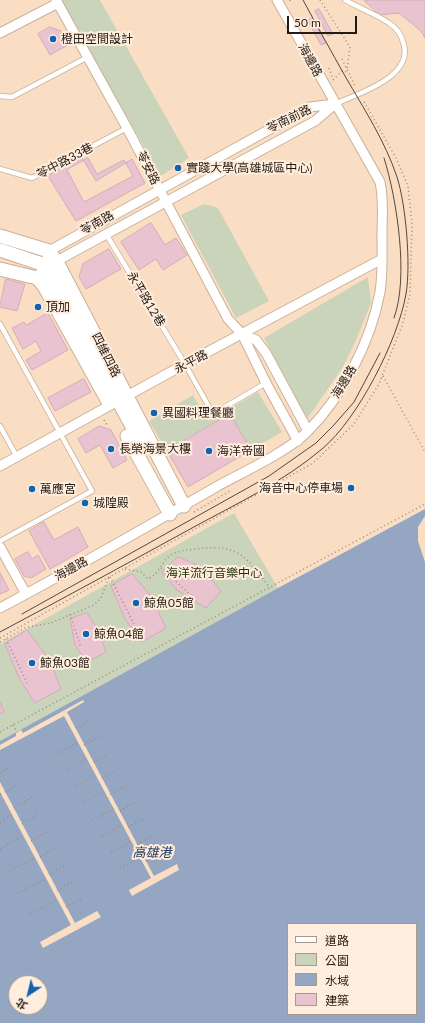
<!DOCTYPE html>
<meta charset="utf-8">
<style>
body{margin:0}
#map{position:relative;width:425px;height:1023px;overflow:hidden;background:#fadec4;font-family:Lato,"Noto Sans TC",sans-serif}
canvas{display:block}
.legend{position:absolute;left:287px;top:923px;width:130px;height:92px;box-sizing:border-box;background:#ffedde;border:1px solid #a8998c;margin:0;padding:5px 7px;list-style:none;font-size:12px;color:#251b12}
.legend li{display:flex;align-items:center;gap:8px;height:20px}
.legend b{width:20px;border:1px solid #a8998c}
.north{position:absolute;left:8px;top:975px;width:40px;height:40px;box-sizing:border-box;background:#ffedde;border:1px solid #a8998c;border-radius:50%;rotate:215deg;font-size:11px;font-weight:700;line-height:16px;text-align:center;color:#251b12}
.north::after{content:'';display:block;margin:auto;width:14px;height:18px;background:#0f63b1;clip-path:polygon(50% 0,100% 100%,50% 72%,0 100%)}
.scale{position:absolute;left:287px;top:16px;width:70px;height:18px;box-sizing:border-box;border:2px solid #251b12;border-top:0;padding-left:5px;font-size:12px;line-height:14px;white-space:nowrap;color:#251b12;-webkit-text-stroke:3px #ffedde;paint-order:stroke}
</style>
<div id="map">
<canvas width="425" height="1023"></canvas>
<ul class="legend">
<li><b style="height:5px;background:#fff"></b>道路</li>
<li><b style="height:11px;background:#cad4ba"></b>公園</li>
<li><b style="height:11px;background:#94a6c2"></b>水域</li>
<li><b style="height:11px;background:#e9c3d0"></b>建築</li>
</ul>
<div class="north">北</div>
<div class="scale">50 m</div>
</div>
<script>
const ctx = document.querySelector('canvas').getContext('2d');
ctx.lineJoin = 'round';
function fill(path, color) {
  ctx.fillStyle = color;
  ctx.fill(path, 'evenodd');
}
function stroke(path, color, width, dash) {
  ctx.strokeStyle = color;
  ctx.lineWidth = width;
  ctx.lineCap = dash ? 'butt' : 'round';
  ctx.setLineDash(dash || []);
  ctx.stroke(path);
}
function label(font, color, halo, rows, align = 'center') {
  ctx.font = font + ' Lato,"Noto Sans TC",sans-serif';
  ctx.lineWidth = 4;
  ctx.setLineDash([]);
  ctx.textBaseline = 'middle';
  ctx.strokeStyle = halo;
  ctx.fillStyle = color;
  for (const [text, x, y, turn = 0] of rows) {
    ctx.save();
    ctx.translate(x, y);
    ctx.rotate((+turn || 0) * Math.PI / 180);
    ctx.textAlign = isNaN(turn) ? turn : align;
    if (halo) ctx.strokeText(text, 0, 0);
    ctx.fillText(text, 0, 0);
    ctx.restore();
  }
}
fill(new Path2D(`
 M59 0H100L189 158 161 176Z
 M204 204 218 208 269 301 236 318 181 215Z
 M368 277 371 303 356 340 343 367 307 419 264 338Z
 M258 392 282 432 251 450 229 414 167 451 149 421 193 395 208 421Z
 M234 513 278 588 0 741V644Z`), '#cad4ba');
fill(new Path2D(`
 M425 509V1023H0V741L278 588ZM288 924H416V1014H288ZM16 983H40V1007H16Z`), '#94a6c2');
fill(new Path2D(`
 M425 516V562L418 541V527Z
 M83 700 84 702 67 712 154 876 177 864 179 870 132 896 129 890 151 878 64 716 0 750V745L16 736V733L21 730 23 733Z
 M0 782 75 923 97 911 101 917 43 948 40 942 71 925 0 792Z`), '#fadec4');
const building = new Path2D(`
 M364 0H425V38L421 31 399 13 380 15Z
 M319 9 333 34 328 36 315 11Z
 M312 18 326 43 321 45 308 21Z
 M50 27 61 31 68 45 50 55 38 34Z
 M81 156 96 181 132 159 145 183 76 221 48 176Z
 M88 158 97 174 124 160 133 176 84 202 67 170Z
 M151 223 165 245 176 238 187 255 163 270 156 259 139 270 121 242Z
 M109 249 121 269 86 289 79 277 83 264Z
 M6 279 25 284 17 311 0 307Z
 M48 313 68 350 32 370 26 360 41 351 36 341 23 349 12 328 24 322 26 325Z
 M84 379 91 392 55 411 48 398Z
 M230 414 251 450 188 487 167 451Z
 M100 426 111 430 127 460 113 468 100 445 86 453 78 439Z
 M44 522 54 540 78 527 88 547 50 569 29 531Z
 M28 552 32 559 38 555 46 569 31 578 24 576 15 559Z
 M178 557 200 566 221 591 206 608 177 590 162 572Z
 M0 573 9 590 0 594Z
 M132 574 151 596 166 628 142 642 125 619 111 586Z
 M87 613 98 630 106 652 87 662 75 645 70 619Z
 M27 630 49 659 61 689 35 703 20 680 5 644Z
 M0 702 4 712 0 714Z`);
fill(building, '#e9c3d0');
stroke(building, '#d1acb9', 1);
const lane = new Path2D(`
 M0 96 12 97 88 57
 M335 104C357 94 412 78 404 45 402 36 397 28 389 23 376 14 359 8 345 0
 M0 169 32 178 127 128
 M106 234 185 364 213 414 266 383
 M0 324 92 491 0 541
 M0 426 17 457`);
const street = new Path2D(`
 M56 0 127 128 228 319 242 334 266 383 298 441
 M0 33 58 3
 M53 263 315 121 335 104
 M37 278 45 265 49 251 310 107 335 104
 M242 334 256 340 266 353 308 431
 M0 466 185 364 382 259
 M0 547 26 594
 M0 608C73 569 145 528 216 487 243 472 287 452 307 432 343 396 371 341 380 292 383 273 382 254 382 235 382 218 384 200 380 182L277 0`);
const secondary = new Path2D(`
 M0 236 49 251 57 262 184 506
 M0 250 45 265 142 445
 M0 269 37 278 44 286 109 403
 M127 436 170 514`);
stroke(lane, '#cbb097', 6);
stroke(street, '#cbb097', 11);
stroke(secondary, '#cbb097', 15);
stroke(new Path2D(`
 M290 0 291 2
 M320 0 350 47 347 70
 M342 59 356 88
 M329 68 333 79
 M333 80 342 71 347 72
 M383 376 425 452
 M104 420 107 425
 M194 512 230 491
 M161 568 192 596
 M125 569 141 572 148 579C163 571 159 563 171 555 179 550 188 550 197 549 239 543 246 557 270 588
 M110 577 134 624
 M70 614 81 648
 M0 638 313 463 354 424 379 384 403 323 410 294 412 224 408 186 396 158 363 100
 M6 639 27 683
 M0 642 27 627 51 623 94 605 101 598 109 577
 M13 725 17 732
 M76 728 92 719
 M0 732 425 504
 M84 745 102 735
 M58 753 78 742
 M94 762 110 753
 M67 770 87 759
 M0 773 13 765
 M102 778 118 769
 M75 786 96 775
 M5 792 22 782
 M0 794H1
 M110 794 128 785
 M83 802 104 791
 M14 808 32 797
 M120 811 137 801
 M92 820 114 809
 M0 822 12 815
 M22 824 39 814
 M128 827 146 818
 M102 836 122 825
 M31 841 48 831
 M137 844 154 835
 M0 849 23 836
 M111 853 131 841
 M40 857 56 848
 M146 861 163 851
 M120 868 140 858
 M7 872 35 858
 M49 874 66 865
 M57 890 75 881
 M18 893 46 879
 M66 907 83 898
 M30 914 57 900`), '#9f8b78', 1.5, [1, 3]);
stroke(lane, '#fff', 4.5);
stroke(street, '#fff', 9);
stroke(secondary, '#fff', 13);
stroke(new Path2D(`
 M384 158C397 199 409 278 394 318
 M22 614 269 476 316 443 333 426 354 402 380 353
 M0 632C64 598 128 563 192 528 236 504 283 482 322 449 358 419 398 340 406 294 411 265 406 205 397 177 385 141 364 109 345 76 331 51 317 26 303 0`), '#55473a', 1);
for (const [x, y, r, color] of [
 [53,39,4,"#0f63b1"],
 [178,168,4,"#0f63b1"],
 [38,307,4,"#0f63b1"],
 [154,413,4,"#0f63b1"],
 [111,449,4,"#0f63b1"],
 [209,451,4,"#0f63b1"],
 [351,488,4,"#0f63b1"],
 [32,489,4,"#0f63b1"],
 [85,503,4,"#0f63b1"],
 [136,603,4,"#0f63b1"],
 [86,634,4,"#0f63b1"],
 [32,663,4,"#0f63b1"]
]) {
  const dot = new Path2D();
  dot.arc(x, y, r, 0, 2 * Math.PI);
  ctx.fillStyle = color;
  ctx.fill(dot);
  stroke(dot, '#ffedde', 1.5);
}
label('12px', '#251b12', '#ffedde', [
 ["橙田空間設計",61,39],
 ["實踐大學(高雄城區中心)",186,168],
 ["頂加",46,307],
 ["異國料理餐廳",162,413],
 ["長榮海景大樓",119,449],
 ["海洋帝國",217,451],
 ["海音中心停車場",343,488,"right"],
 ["萬應宮",40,489],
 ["城隍殿",93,503],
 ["鯨魚05館",144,603],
 ["鯨魚04館",94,634],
 ["鯨魚03館",40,663]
], 'left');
label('12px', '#251b12', '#ffedde', [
 ["海邊路",310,60,61],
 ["苓南前路",289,119,-26],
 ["苓中路33巷",65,161,-28],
 ["苓安路",148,168,63],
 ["苓南路",97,223,-29],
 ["永平路12巷",146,299,59],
 ["四維四路",106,355,63],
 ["永平路",191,362,-28],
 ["海邊路",344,382,-59],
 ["海邊路",71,569,-29]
]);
label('12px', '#232f08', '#ffedde', [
 ["海洋流行音樂中心",214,573]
]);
label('italic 13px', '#233b63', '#ffedde', [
 ["高雄港",152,853]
]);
</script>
